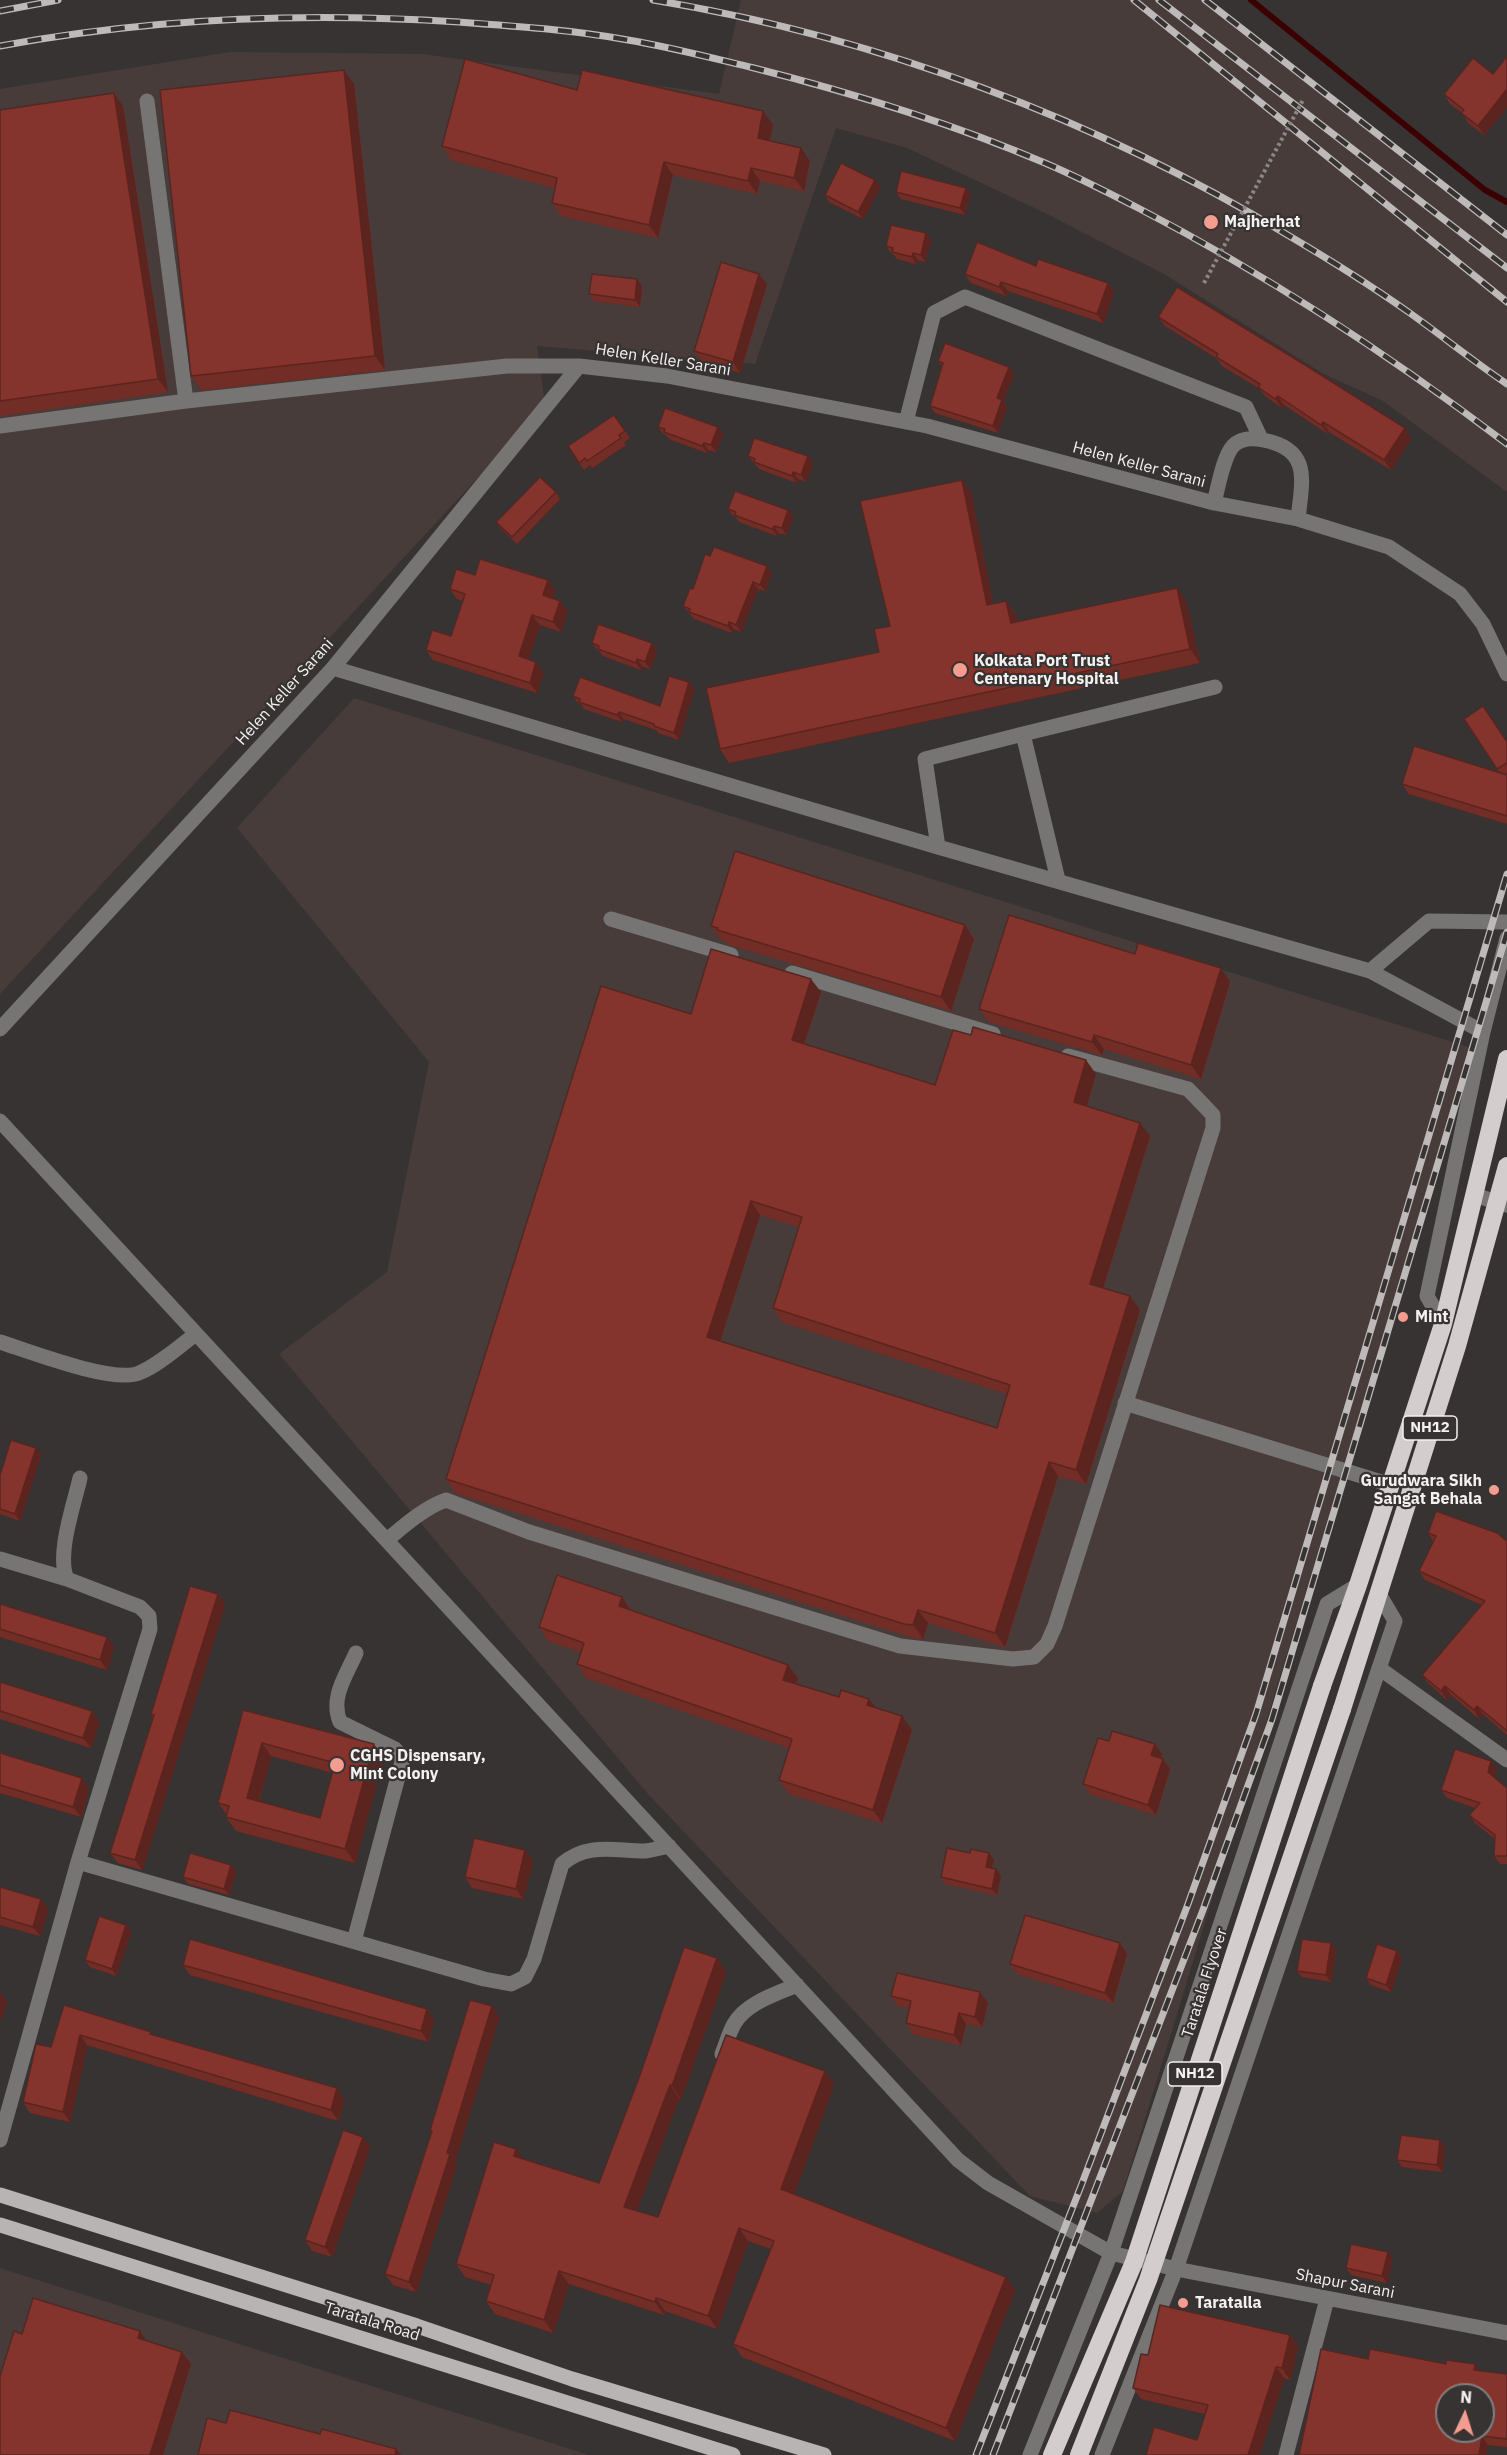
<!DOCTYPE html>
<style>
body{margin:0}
#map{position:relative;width:1507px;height:2455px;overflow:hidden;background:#373332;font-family:"IBM Plex Sans",sans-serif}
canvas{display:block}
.north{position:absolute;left:1435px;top:2383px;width:60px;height:60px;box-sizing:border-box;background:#373332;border:2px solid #837f7e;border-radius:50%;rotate:4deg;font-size:16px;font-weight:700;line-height:24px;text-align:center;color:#f4f1f0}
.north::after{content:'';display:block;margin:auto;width:21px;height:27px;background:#f59c90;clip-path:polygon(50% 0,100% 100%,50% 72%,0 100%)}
</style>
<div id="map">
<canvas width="1507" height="2455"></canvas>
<div class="north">N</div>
</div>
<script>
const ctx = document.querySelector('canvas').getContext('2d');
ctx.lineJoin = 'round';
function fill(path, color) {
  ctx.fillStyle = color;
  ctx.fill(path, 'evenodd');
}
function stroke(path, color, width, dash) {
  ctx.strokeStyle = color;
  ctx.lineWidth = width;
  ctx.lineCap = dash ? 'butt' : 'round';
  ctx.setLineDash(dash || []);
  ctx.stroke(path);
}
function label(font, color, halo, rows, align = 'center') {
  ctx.font = font + ' "IBM Plex Sans",sans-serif';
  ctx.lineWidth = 4.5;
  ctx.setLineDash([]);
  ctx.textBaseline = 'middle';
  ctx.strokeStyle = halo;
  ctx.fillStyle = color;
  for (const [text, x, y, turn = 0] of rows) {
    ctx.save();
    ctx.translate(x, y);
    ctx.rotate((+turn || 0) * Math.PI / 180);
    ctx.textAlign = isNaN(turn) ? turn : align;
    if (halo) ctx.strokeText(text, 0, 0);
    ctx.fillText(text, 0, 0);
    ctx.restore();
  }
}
fill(new Path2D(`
 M741 0H1203L1507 237V492L1383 401 1322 373 1164 274 1043 212 907 148 836 128 755 364 537 346 545 405 0 994V89L230 52 422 54 719 94Z
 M354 698 1472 1048 1123 2191 1097 2213 1030 2196 648 1794 279 1354 387 1272 429 1062 237 828Z
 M0 2268 589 2455H0Z`), '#473c3a');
stroke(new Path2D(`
 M1251 0 1485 190 1507 202`), '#3b0001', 6);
stroke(new Path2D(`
 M147 101 186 401
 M906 422 934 313 965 297 1246 407 1261 439
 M0 426 186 401 507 366H579
 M1214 503C1218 488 1223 457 1233 446 1241 438 1253 438 1263 440 1312 449 1302 481 1298 519
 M333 668 938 847 1370 971 1483 1032
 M1023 734 1215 687
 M938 847 925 759 1023 734 1058 880
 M611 919 731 955
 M1370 971 1429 921 1507 922
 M792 973 993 1034
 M0 1029 333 668 579 366 667 376 927 426 1214 503 1298 519 1389 547 1460 594 1483 624 1507 674
 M0 1121 958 2160 988 2183 1111 2253 1176 2269 1507 2333
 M1474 1195 1507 1205
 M1443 1324 1427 1296 1483 1032 1507 938
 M0 1342C28 1351 114 1384 139 1373 160 1364 178 1347 196 1334
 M1125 1403 1391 1485
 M387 1540C405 1525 424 1508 446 1500L529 1532 900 1646 1013 1659 1034 1657 1047 1644 1055 1626 1213 1128V1115L1188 1089 1068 1056
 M0 1559 67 1579
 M1379 1668 1507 1760
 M78 1862 484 1979 511 1984 525 1977 534 1959 562 1864C588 1842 614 1851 645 1851 653 1850 661 1848 669 1846
 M354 1941 403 1758 395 1749 340 1722C330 1697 346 1676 356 1653
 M722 2054C726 2044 729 2033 734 2024 746 2003 776 1994 797 1985
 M0 2140 78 1862 150 1629 149 1616 140 1607 67 1579C56 1555 74 1505 80 1478
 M1030 2455 1111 2253 1327 1604 1358 1585
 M1102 2455 1176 2269 1395 1621 1378 1592
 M1286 2455 1327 2299`), '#777574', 15);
stroke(new Path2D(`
 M0 2195 417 2326 572 2379 824 2455
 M0 2225 733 2455`), '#b9b4b4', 15);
stroke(new Path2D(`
 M1322 1686 1358 1585 1443 1324 1507 1059
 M1342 1709 1457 1346 1507 1166`), '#d3cdcd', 18);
const rail = new Path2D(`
 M653 0C878 37 1096 119 1291 237 1330 260 1370 285 1407 311 1441 335 1473 361 1507 384
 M1134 0 1507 302
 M1159 0 1507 268
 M1205 0 1507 235
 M0 11 58 0
 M0 46C151 18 306 12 459 22 515 26 572 30 628 40 670 47 712 58 754 68 853 93 951 123 1045 163 1078 177 1109 193 1140 209 1269 276 1391 356 1507 444
 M976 2455 1081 2186 1188 1904 1256 1714 1507 874
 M993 2455 1203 1910 1272 1719 1507 932`);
stroke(rail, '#bdbab9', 7);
stroke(rail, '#373332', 4.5, [14]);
stroke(new Path2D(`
 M1204 283 1303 100`), '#8b8786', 4, [3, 3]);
stroke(new Path2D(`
 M1052 2455 1134 2262 1322 1686
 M1079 2455 1148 2280 1342 1709`), '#d3cdcd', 18);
fill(new Path2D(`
 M1507 56V107L1484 135 1468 123 1462 113 1450 104 1444 94 1493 74Z
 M354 84 385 370 201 390 191 376Z
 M577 90 773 125 769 141 810 161 804 191 760 181 757 194 673 175 658 238 561 216 552 203 555 188 451 160 442 146Z
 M114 93 123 106 168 392 0 416V110Z
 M875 180 880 187 863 219 829 202 825 195Z
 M966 188 970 194 965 215 901 199 896 192Z
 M926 233 931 240 925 262 918 260 916 264 897 259 893 254 891 253 886 246Z
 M1036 266 1108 283 1114 292 1103 323 1008 291 1006 296 971 283 965 274Z
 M767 284 740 373 701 361 694 351Z
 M642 286 640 307 594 301 589 294Z
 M1158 317 1411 438 1391 470 1329 432 1328 434 1284 405 1282 408 1265 396 1260 389 1222 366 1216 358 1165 326Z
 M938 361 1009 367 1014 374 1003 401 1007 406 998 433 935 413 930 406 942 367Z
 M614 415 630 438 624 442 626 445 592 468 590 465 584 470 568 446Z
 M658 427 723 434 716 452 708 450 707 453 669 439 666 435 663 434Z
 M748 456H808L813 463 806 482 798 479 797 483 759 469Z
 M962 480 971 493 993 604 1006 601 1016 615 1017 622 1177 588 1186 602 1200 663 729 763 720 749 879 652 890 626Z
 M556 492 560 499 517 544 501 529 496 522Z
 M728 509 788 510 793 517 786 535 778 533 777 536 739 522 736 517 733 516Z
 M710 556 767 566 771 573 765 591 758 589 741 632 734 629 732 633 694 619 683 606Z
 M475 575 548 580 555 591 552 598 567 611 561 632 540 625 528 659 543 672 537 693 433 660 426 650 451 636 463 601 457 599 450 589Z
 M592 643 657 650 650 669 642 666 641 670 603 656 599 651 597 650Z
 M694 689 679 740 658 733 656 730 624 719 622 722 584 709 581 704 578 703 573 696 660 706Z
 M1464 719 1507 742V773L1505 774 1507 775V824L1409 794 1402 784 1499 772Z
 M965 925 974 939 951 1011 727 944 725 941 720 939 711 926Z
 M1135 954 1230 982 1201 1079 1104 1049 1102 1055 989 1022 979 1009Z
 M821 992 804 1044 935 1085 1096 1074 1086 1106 1150 1136 1103 1288 1140 1310 1086 1484 1058 1476 1005 1647 928 1623 923 1639 914 1638 455 1493 446 1479 691 1014ZM760 1215 799 1227 773 1308 782 1322 1007 1394 997 1428 720 1341Z
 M41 1454 20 1521 0 1514V1475Z
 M1428 1533 1507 1541V1735L1483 1714 1479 1719 1451 1695 1447 1700 1428 1683 1422 1675 1482 1605 1425 1580 1419 1571 1433 1541Z
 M622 1597 631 1610 798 1678 796 1684 876 1708 912 1730 882 1823 789 1794 779 1780 789 1748 586 1678 577 1664 581 1652 548 1641 539 1627Z
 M0 1604 107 1637 114 1647 107 1670 0 1637Z
 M225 1604 142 1870 118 1863 110 1853 153 1718 151 1714Z
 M0 1682 92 1711 99 1722 91 1748 0 1719Z
 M243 1710 383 1758 355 1863 236 1831 226 1817 227 1815 218 1803ZM271 1756 333 1773 320 1818 259 1802Z
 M1109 1741 1162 1754 1161 1758 1163 1759 1170 1769 1156 1815 1090 1794 1083 1784Z
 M0 1753 82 1778 89 1789 81 1817 0 1793Z
 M1497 1769 1494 1777 1507 1788V1864H1500L1494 1856 1495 1839 1475 1823 1469 1815 1475 1808 1447 1798 1441 1790Z
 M525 1850 533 1861 523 1899 472 1888 465 1877Z
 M994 1860 992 1868 1001 1876 997 1895 946 1884 941 1877Z
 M231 1865 236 1872 229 1895 188 1884 183 1877Z
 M0 1887 41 1899 48 1909 40 1936 0 1925Z
 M126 1925 131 1932 116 1976 90 1967 85 1960Z
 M1336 1950 1331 1982 1302 1977 1297 1971Z
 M1397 1951 1402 1957 1391 1992 1371 1985 1366 1978Z
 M1127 1954 1113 2003 1017 1974 1010 1964Z
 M717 1958 726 1972 681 2099 679 2098 636 2211 658 2217 834 2084 794 2194 1015 2290 955 2441 742 2357 733 2344 771 2249 748 2241 717 2329 665 2311 664 2315 569 2284 553 2333 495 2314 486 2301 491 2285 465 2277 456 2264 524 2159 599 2183Z
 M183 1965 434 2020 428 2042 190 1975Z
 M980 1992 988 2003 982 2027 966 2024 961 2045 913 2034 906 2023 910 2009 898 2006 891 1996Z
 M64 2005 151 2032 153 2035 337 2088 344 2099 338 2121 87 2045 70 2122 30 2113 23 2102 51 2047Z
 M499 2017 455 2161 457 2164 416 2292 393 2285 385 2274 431 2132 430 2130Z
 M370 2147 332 2257 312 2251 305 2240Z
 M1445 2147 1442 2172 1402 2167 1397 2160Z
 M1388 2252 1392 2258 1387 2283 1351 2275 1346 2268Z
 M1290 2335 1298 2346 1290 2380 1284 2378 1259 2455H1146L1197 2440 1205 2414 1141 2399 1133 2388 1148 2355Z
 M1368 2359 1507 2374V2447L1488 2445Z`), '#722d26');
fill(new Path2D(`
 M344 70 354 84 385 370 375 356Z
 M1507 89V107L1484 135 1478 126Z
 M114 93 123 106 168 392 158 379Z
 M763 111 773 125 767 151 758 138Z
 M801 148 810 161 804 191 794 178Z
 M664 162 673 175 658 238 649 225Z
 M751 168 760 181 757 194 748 181Z
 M875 180 880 187 863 219 858 212Z
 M966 188 970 194 965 215 960 208Z
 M926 233 931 240 925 262 921 255Z
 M913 253 918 260 916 264 912 257Z
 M759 274 767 284 740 373 733 362Z
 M637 279 642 286 640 307 635 300Z
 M1001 282 1008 291 1006 296 999 287Z
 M1108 283 1114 292 1103 323 1097 314Z
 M1009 367 1014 374 1003 401 1007 406 998 433 993 426 997 398Z
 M1278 396 1284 405 1282 408 1275 399Z
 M1323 422 1329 432 1328 434 1321 425Z
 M718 427 723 434 716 452 711 445Z
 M1405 428 1411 438 1391 470 1384 460Z
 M704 443 708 450 707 453 702 446Z
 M808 456 813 463 806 482 801 475Z
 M793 472 798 479 797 483 792 476Z
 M962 480 971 493 996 619 987 605Z
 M788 510 793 517 786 535 782 528Z
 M774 526 778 533 777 536 772 529Z
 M767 566 771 573 765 591 760 585Z
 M548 580 555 591 550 606 543 595Z
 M753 582 758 589 741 632 736 625Z
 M1177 588 1186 602 1200 663 1190 649Z
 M560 601 567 611 561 632 553 622Z
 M1006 601 1016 615 1020 637 1011 623Z
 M532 615 540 625 526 666 519 656Z
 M729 622 734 629 732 633 728 626Z
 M652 643 657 650 650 669 645 662Z
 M637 659 642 666 641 670 636 663Z
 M536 662 543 672 537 693 530 683Z
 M689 682 694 689 679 740 674 733Z
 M619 712 624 719 622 722 617 715Z
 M965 925 974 939 951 1011 941 997Z
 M1221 968 1230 982 1201 1079 1191 1065Z
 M811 979 821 992 801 1053 792 1040Z
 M1094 1035 1104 1049 1102 1055 1092 1042Z
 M1086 1060 1096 1074 1084 1116 1074 1102Z
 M1140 1123 1150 1136 1100 1298 1090 1284Z
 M751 1201 760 1215 717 1351 707 1337Z
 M1130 1296 1140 1310 1086 1484 1076 1470Z
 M36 1448 41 1454 20 1521 15 1514Z
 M1049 1462 1058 1476 1005 1647 995 1633Z
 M218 1594 225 1604 142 1870 135 1860Z
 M622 1597 631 1611 619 1606Z
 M918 1610 928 1623 923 1639 913 1625Z
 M107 1637 114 1647 107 1670 100 1660Z
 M788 1665 798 1678 793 1694 783 1680Z
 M1445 1686 1451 1695 1447 1700 1441 1691Z
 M869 1699 879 1712 867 1705Z
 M1477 1706 1483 1714 1479 1719 1474 1710Z
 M92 1711 99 1722 91 1748 83 1738Z
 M902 1716 912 1730 882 1823 873 1810Z
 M262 1743 271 1756 256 1812 247 1798Z
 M374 1744 383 1758 355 1863 345 1849Z
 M1155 1744 1162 1754 1158 1766 1151 1755Z
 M1163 1759 1170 1769 1156 1815 1148 1805Z
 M1491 1761 1497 1769 1493 1780 1488 1772Z
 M82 1778 89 1789 81 1817 73 1807Z
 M525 1850 533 1861 523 1899 516 1889Z
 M989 1853 994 1860 990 1874 986 1867Z
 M231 1865 236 1872 229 1895 224 1889Z
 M996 1869 1001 1876 997 1895 992 1889Z
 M41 1899 48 1909 40 1936 33 1927Z
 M126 1925 131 1932 116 1976 112 1969Z
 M1120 1943 1127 1954 1113 2003 1105 1993Z
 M1331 1943 1336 1950 1331 1982 1326 1975Z
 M1397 1951 1402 1957 1391 1992 1386 1985Z
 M717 1958 726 1972 681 2099 672 2086Z
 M0 1992 7 2001 0 2022Z
 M980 1992 988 2003 982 2027 975 2017Z
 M492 2006 499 2017 455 2161 457 2164 416 2292 409 2282Z
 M427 2009 434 2020 428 2042 421 2031Z
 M959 2013 966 2024 961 2045 954 2035Z
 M80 2035 87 2045 70 2122 63 2112Z
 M825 2071 834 2084 791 2202 781 2189Z
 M670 2085 679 2098 633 2220 624 2207Z
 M337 2088 344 2099 338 2121 331 2110Z
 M363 2137 370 2147 332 2257 325 2247Z
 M1440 2140 1445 2147 1442 2172 1437 2165Z
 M516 2149 526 2162 514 2156Z
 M739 2228 748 2241 717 2329 708 2316Z
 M1388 2252 1392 2258 1387 2283 1382 2276Z
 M559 2271 569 2284 553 2333 544 2320Z
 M1006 2277 1015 2290 955 2441 946 2428Z
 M656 2298 665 2311 664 2315 655 2302Z
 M140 2331 149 2344 138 2338Z
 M1290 2335 1298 2346 1290 2380 1282 2368Z
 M182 2352 191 2364 163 2455H150Z
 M1475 2364 1481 2373 1474 2370Z
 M1276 2367 1284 2378 1259 2455H1248Z
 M1482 2436 1488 2445 1486 2455H1479Z
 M396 2449 401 2455H395Z`), '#5c241f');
const building = new Path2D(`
 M1507 56V89L1478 126 1461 113 1464 110 1444 94 1473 58 1493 74Z
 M465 59 577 90 582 70 763 111 758 138 801 148 794 178 751 168 748 181 664 162 649 225 552 203 557 178 442 146Z
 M344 70 375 356 191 376 160 90Z
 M114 93 158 379 0 401V110Z
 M841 163 875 180 858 212 825 195Z
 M901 171 966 188 960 208 896 192Z
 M891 225 926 233 921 255 913 253 912 257 892 252 893 248 886 246Z
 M977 242 1036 266 1038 259 1108 283 1097 314 1001 282 999 287 965 274Z
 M721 262 759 274 733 362 694 351Z
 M592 274 637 279 635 300 589 294Z
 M1177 287 1302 363 1405 428 1384 460 1323 422 1321 425 1278 396 1275 399 1258 387 1260 384 1216 357 1218 354 1158 317Z
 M945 343 1009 367 997 398 1002 400 993 426 930 406 943 363 938 361Z
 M665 408 718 427 711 445 704 443 702 446 664 432 665 429 658 427Z
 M614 415 625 431 619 435 621 438 587 461 585 458 579 463 568 446Z
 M754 438 808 456 801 475 793 472 792 476 754 462 755 459 748 456Z
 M540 477 556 492 512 537 496 522Z
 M962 480 987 605 1006 601 1011 623 1177 588 1190 649 720 749 706 688 879 652 874 629 890 626 860 501Z
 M735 491 788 510 782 528 774 526 772 529 734 515 736 512 728 509Z
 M714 547 767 566 760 585 753 582 736 625 729 622 728 626 689 612 690 609 683 606 690 588 693 589 705 554 710 556Z
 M480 559 548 580 543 595 560 601 553 622 532 615 519 656 536 662 530 683 426 650 432 630 451 636 465 594 450 589 456 569 475 575Z
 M598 624 652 643 645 662 637 659 636 663 598 649 599 646 592 643Z
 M669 676 689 682 674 733 654 726V724L619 712 617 715 579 702 580 699 573 696 580 677 660 706Z
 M1483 706 1507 742V763L1497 769 1464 719Z
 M1414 746 1507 775V816L1402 784Z
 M735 851 965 925 941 997 717 930 718 928 711 926Z
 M1009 915 1135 954 1138 943 1221 968 1191 1065 1094 1035 1092 1042 979 1009Z
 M711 949 811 979 792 1040 935 1085 953 1030 971 1035 973 1027 1086 1060 1074 1102 1140 1123 1090 1284 1130 1296 1076 1470 1049 1462 995 1633 918 1610 913 1625 904 1624 446 1479 601 986 691 1014ZM751 1201 802 1217 773 1308 1010 1385 997 1428 707 1337Z
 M11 1440 36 1448 15 1514 0 1509V1475Z
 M1436 1511 1497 1533 1507 1541V1731L1477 1706 1474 1710 1445 1686 1441 1691 1422 1675 1485 1601 1419 1571 1436 1536 1428 1533Z
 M557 1575 622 1597 619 1606 788 1665 783 1680 839 1697 841 1690 869 1699 867 1705 902 1716 873 1810 779 1780 792 1739 577 1664 584 1643 539 1627Z
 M190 1586 218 1594 135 1860 110 1853 154 1715 151 1714Z
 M0 1604 107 1637 100 1660 0 1629Z
 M0 1682 92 1711 83 1738 0 1711Z
 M243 1710 374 1744 345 1849 226 1817 229 1806 218 1803ZM262 1743 335 1763 320 1818 247 1798Z
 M1112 1731 1155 1744 1151 1755 1163 1759 1148 1805 1083 1784 1098 1738 1109 1741Z
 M1455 1749 1491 1761 1488 1772 1507 1788V1856H1494L1495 1835 1469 1815 1480 1803 1441 1790Z
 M0 1753 82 1778 73 1807 0 1785Z
 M474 1838 525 1850 516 1889 465 1877Z
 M947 1848 970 1853 971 1849 989 1853 986 1867 996 1869 992 1889 941 1877Z
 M190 1853 231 1865 224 1889 183 1877Z
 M0 1887 41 1899 33 1927 0 1917Z
 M1025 1915 1120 1943 1105 1993 1010 1964Z
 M99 1916 126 1925 112 1969 85 1960Z
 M190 1939 427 2009 421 2031 183 1965Z
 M1302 1939 1331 1943 1326 1975 1297 1971Z
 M1377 1944 1397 1951 1386 1985 1366 1978Z
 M684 1947 717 1958 672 2086 670 2085 624 2207 658 2217 726 2035 825 2071 781 2189 1006 2277 946 2428 733 2344 774 2241 739 2228 708 2316 656 2298 655 2302 559 2271 544 2320 486 2301 494 2275 456 2264 494 2142 516 2149 514 2156 599 2183 640 2075Z
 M897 1973 980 1992 975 2017 959 2013 954 2035 906 2023 911 2001 891 1996Z
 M470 2000 492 2006 447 2153 450 2154 409 2282 385 2274 432 2131 430 2130Z
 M64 2005 151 2032 150 2034 337 2088 331 2110 80 2035 63 2112 23 2102 36 2044 51 2047Z
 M343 2130 363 2137 325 2247 305 2240Z
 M1401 2135 1440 2140 1437 2165 1397 2160Z
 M1351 2244 1388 2252 1382 2276 1346 2268Z
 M33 2298 140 2331 138 2338 182 2352 150 2455H0V2376L14 2331 22 2334Z
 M1160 2305 1290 2335 1282 2368 1276 2367 1248 2455H1146L1154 2427 1197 2440 1208 2405 1133 2388 1141 2354 1148 2355Z
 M1321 2349 1368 2359 1370 2349 1446 2364V2360L1475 2364 1474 2370 1507 2374V2439L1482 2436 1479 2455H1299ZM1447 2395H1483V2431H1447Z
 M230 2410 320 2434 322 2429 396 2449 395 2455H198L207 2418 226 2423Z`);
fill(building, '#84342c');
stroke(building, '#5c241f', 1.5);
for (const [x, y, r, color] of [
 [1211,222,8,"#f59c90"],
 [960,670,8,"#f59c90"],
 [1403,1317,6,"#f59c90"],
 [1494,1490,6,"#f59c90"],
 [337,1765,8,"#f59c90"],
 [1183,2303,6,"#f59c90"]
]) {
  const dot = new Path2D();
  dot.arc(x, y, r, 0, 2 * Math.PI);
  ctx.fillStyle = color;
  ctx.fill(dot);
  stroke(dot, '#373332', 2);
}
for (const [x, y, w] of [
 [1430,1428,54],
 [1195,2074,54]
]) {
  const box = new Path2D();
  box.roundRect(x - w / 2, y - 12, w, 24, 4.5);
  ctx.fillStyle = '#373332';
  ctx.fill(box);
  stroke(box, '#f4f1f0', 1.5);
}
label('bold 15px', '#f4f1f0', null, [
 ["NH12",1430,1428],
 ["NH12",1195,2074]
]);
label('bold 16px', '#f4f1f0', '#373332', [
 ["Majherhat",1224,222],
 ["Kolkata Port Trust",974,661],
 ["Centenary Hospital",974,679],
 ["Mint",1415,1317],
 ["Gurudwara Sikh",1482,1481,"right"],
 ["Sangat Behala",1482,1499,"right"],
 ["CGHS Dispensary,",350,1756],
 ["Mint Colony",350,1774],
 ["Taratalla",1195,2303]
], 'left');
label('16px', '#f4f1f0', '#373332', [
 ["Helen Keller Sarani",663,360,9],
 ["Helen Keller Sarani",1139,465,15],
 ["Helen Keller Sarani",285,692,-48],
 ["Taratala Flyover",1205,1983,-72],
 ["Shapur Sarani",1345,2284,11],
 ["Taratala Road",372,2322,17]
]);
</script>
